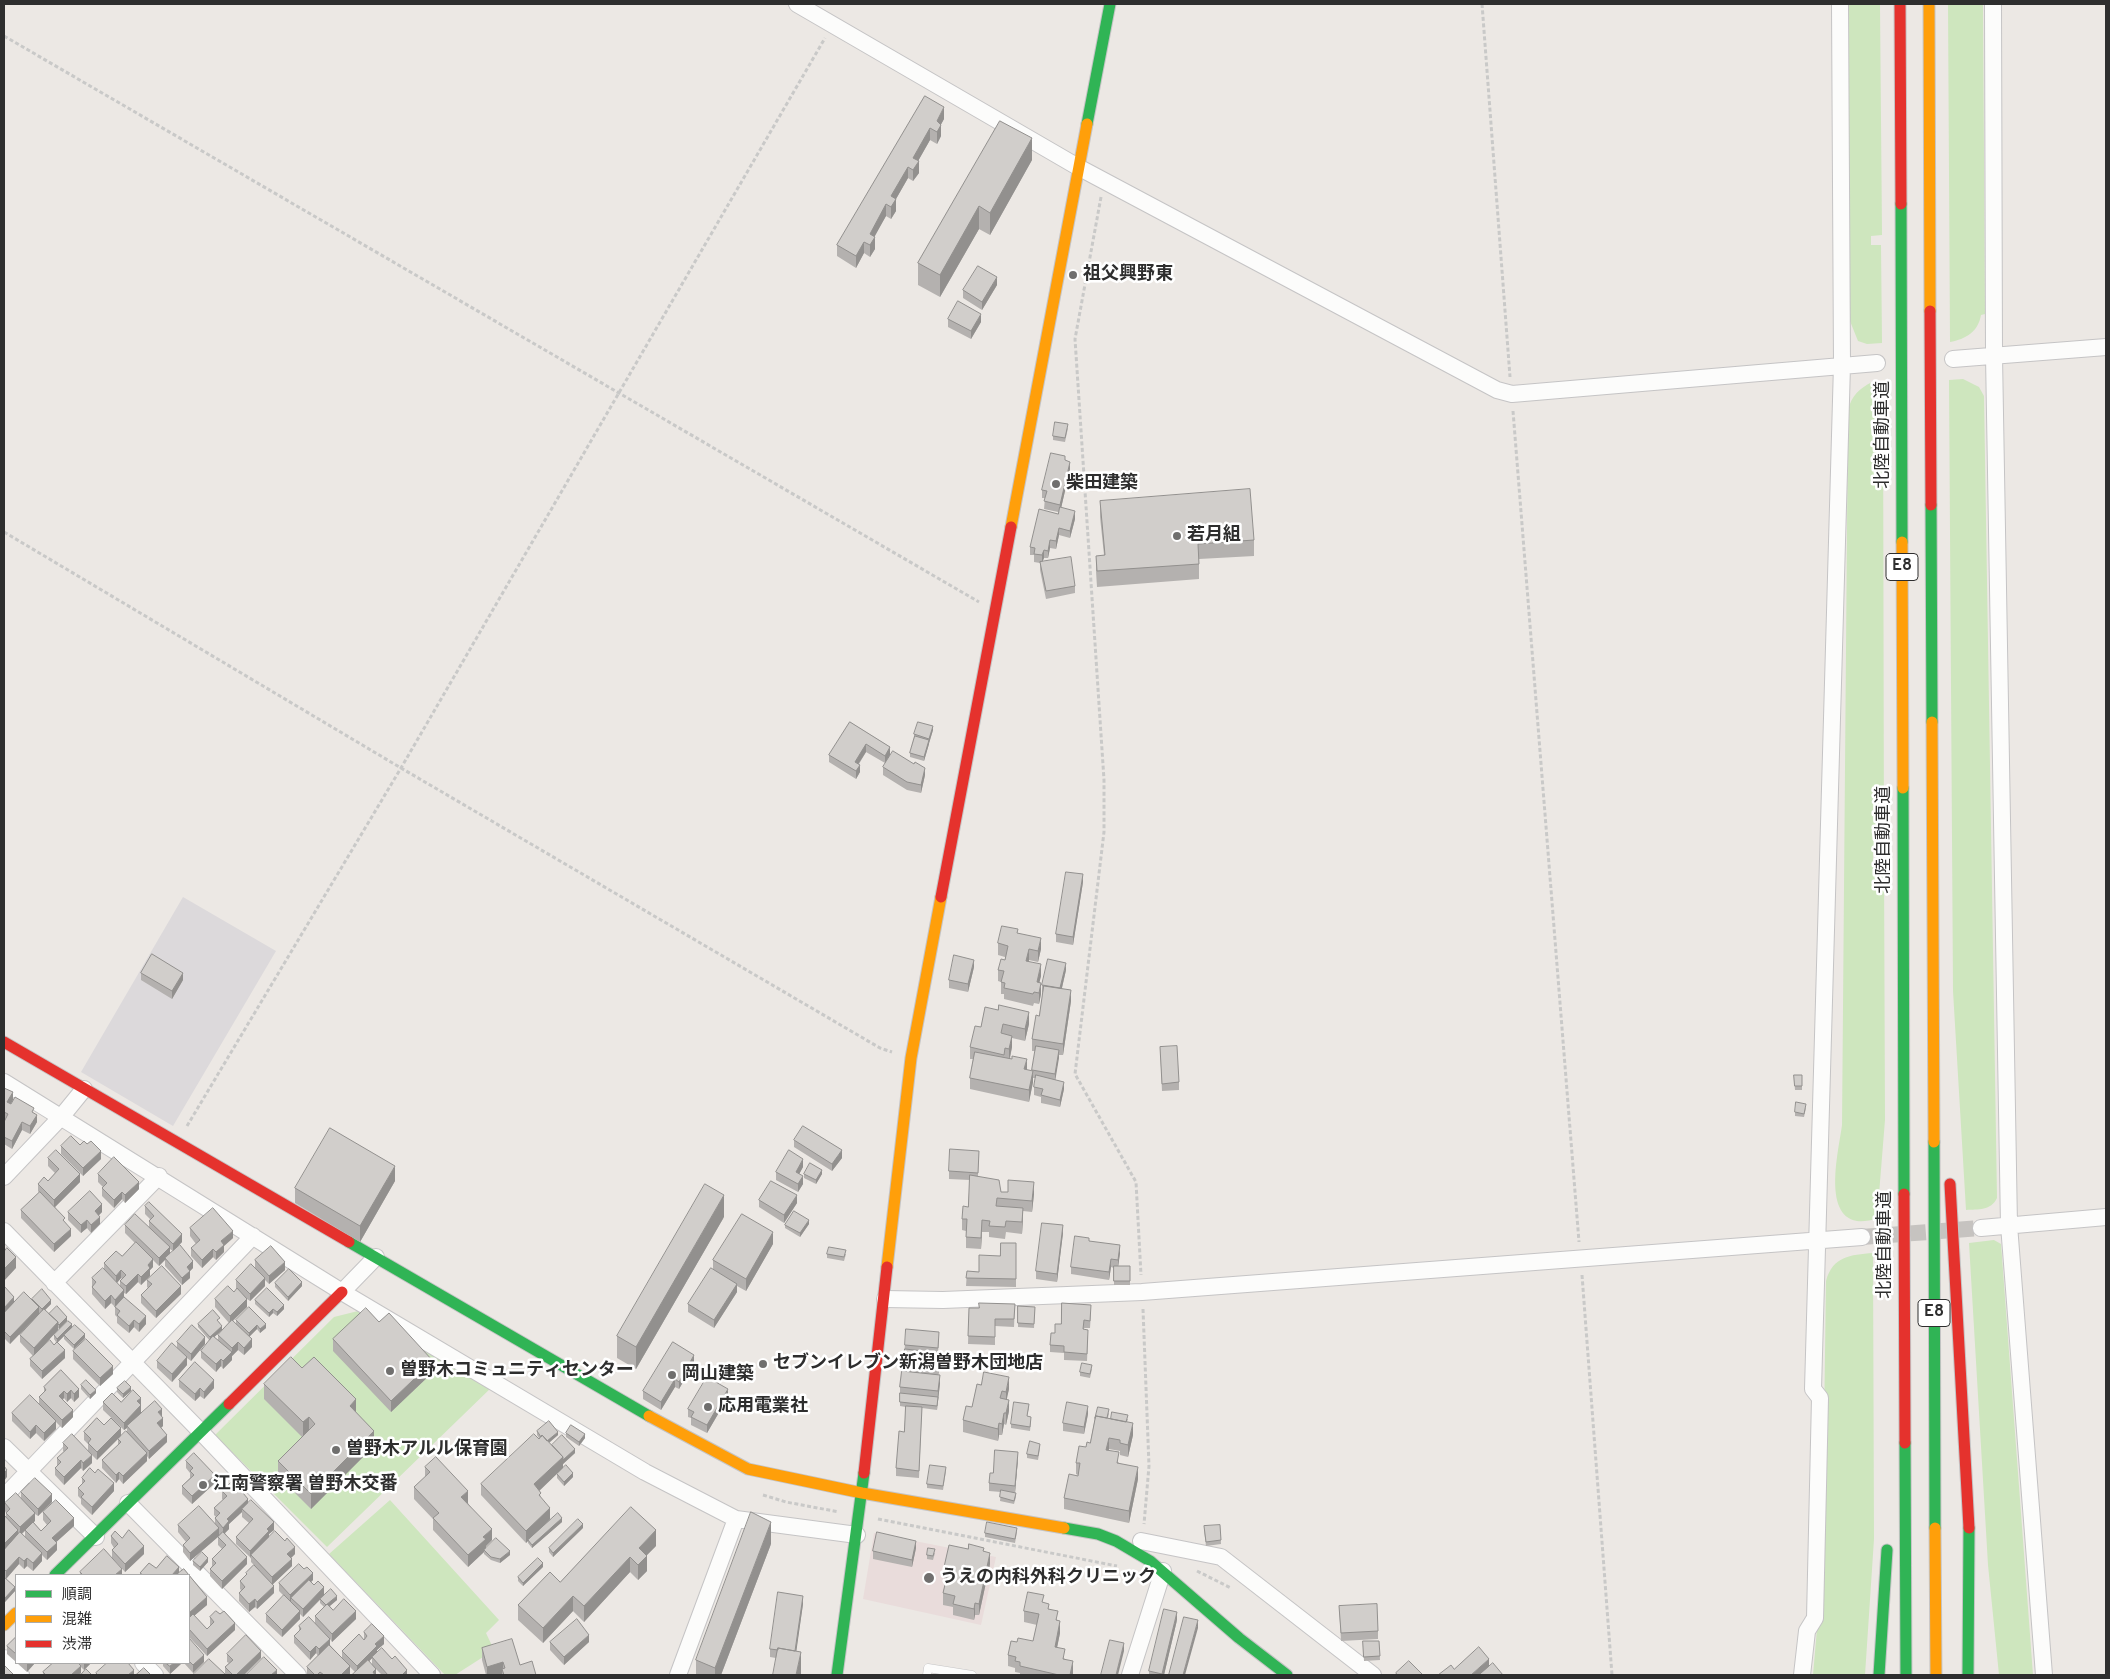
<!DOCTYPE html>
<meta charset="utf-8">
<style>
body{margin:0}
#map{position:relative;width:2110px;height:1679px;overflow:hidden;background:#ece8e4;font-family:Overpass,"Noto Sans JP",sans-serif}
canvas{display:block}
.frame{position:absolute;inset:0;border:5px solid #2e2e2e;pointer-events:none}
.legend{position:absolute;left:15px;top:1574px;width:175px;height:90px;box-sizing:border-box;background:#fff;border:1px solid #ababab;margin:0;padding:6px 9px;list-style:none;font-size:15px;color:#2e2e2e}
.legend li{display:flex;align-items:center;gap:10px;height:25px}
.legend b{width:25px;border:1px solid #ababab}
</style>
<div id="map">
<canvas width="2110" height="1679"></canvas>
<div class="frame"></div>
<ul class="legend">
<li><b style="height:6px;background:#30b455"></b>順調</li>
<li><b style="height:6px;background:#ff9f0a"></b>混雑</li>
<li><b style="height:6px;background:#e5322d"></b>渋滞</li>
</ul>
</div>
<script>
const ctx = document.querySelector('canvas').getContext('2d');
ctx.lineJoin = 'round';
function fill(path, color) {
  ctx.fillStyle = color;
  ctx.fill(path, 'evenodd');
}
function stroke(path, color, width, dash) {
  ctx.strokeStyle = color;
  ctx.lineWidth = width;
  ctx.lineCap = dash ? 'butt' : 'round';
  ctx.setLineDash(dash || []);
  ctx.stroke(path);
}
function label(font, color, halo, rows, align = 'center') {
  ctx.font = font + ' Overpass,"Noto Sans JP",sans-serif';
  ctx.lineWidth = 5;
  ctx.setLineDash([]);
  ctx.textBaseline = 'middle';
  ctx.strokeStyle = halo;
  ctx.fillStyle = color;
  for (const [text, x, y, turn = 0] of rows) {
    ctx.save();
    ctx.translate(x, y);
    ctx.rotate((+turn || 0) * Math.PI / 180);
    ctx.textAlign = isNaN(turn) ? turn : align;
    if (halo) ctx.strokeText(text, 0, 0);
    ctx.fillText(text, 0, 0);
    ctx.restore();
  }
}
fill(new Path2D(`
 M183 897 276 951 173 1126 81 1072Z`), '#dcd9db');
fill(new Path2D(`
 M874 1533 996 1557 981 1625 863 1599Z`), '#e9dcdb');
fill(new Path2D(`
 M1849 4H1880L1882 235 1871 236V245H1881L1882 343 1867 344 1858 341 1848 316Z
 M1948 4H1983L1985 314 1981 315C1978 332 1966 339 1950 342Z
 M1963 379 1979 387 1984 396 1997 1198C1991 1211 1978 1209 1966 1210L1953 991 1949 380Z
 M1872 382 1883 383 1884 851 1873 852V861H1884L1885 1120 1877 1219C1871 1220 1863 1222 1857 1221 1822 1215 1839 1149 1842 1125L1848 410C1852 395 1859 389 1872 382Z
 M1994 1240 2001 1244 2033 1675H1999L1988 1565 1969 1243Z
 M1873 1253 1874 1539 1865 1675H1813L1822 1571 1826 1281C1833 1256 1850 1255 1873 1253Z
 M366 1309 494 1385 327 1547 215 1435 334 1317Z
 M390 1500 499 1620 486 1633 494 1650 455 1675H445L329 1554Z`), '#cee6be');
stroke(new Path2D(`
 M1862 1237 1981 1228`), '#c6c3c0', 16, [16, 8]);
const lane = new Path2D(`
 M927 1675 928 1668 972 1675`);
const street = new Path2D(`
 M797 4 1078 167 1497 390 1512 394 1877 363
 M1993 4 1994 356 2009 1225 2044 1675
 M1953 359 2106 347
 M4 1082 342 1292 645 1472 736 1519 857 1535
 M4 1177 62 1116 84 1089
 M1981 1228 2106 1217
 M4 1231 200 1431 432 1675
 M54 1283 159 1176
 M342 1292 376 1257
 M885 1299 943 1300 1142 1292 1862 1237
 M4 1447 96 1537
 M4 1497 253 1236
 M128 1503 298 1675
 M1141 1541 1221 1557 1373 1675
 M4 1658 21 1675
 M143 1663 155 1675
 M678 1675 736 1519
 M1130 1675 1163 1571
 M1802 1675 1807 1631 1815 1618 1820 1398 1813 1389 1842 365 1840 4`);
const fast = new Path2D(`
 M1087 124 1110 4
 M1901 204 1902 542
 M1931 505 1932 722
 M1903 788 1904 1194
 M1934 1142 1935 1528
 M349 1242 649 1416
 M1905 1443 1906 1675
 M1064 1528 1098 1534 1116 1541 1150 1561 1239 1638 1287 1675
 M55 1575 229 1404
 M837 1675 864 1473
 M1879 1675 1887 1550
 M1968 1675 1969 1528`);
const slow = new Path2D(`
 M1929 4 1930 311
 M1011 527 1087 124
 M1902 542 1903 788
 M1932 722 1934 1142
 M887 1267 911 1058 941 897
 M649 1416 748 1469 862 1493 1064 1528
 M1935 1528 1936 1675
 M4 1625 16 1613`);
const jam = new Path2D(`
 M1900 4 1901 204
 M1930 311 1931 505
 M941 897 1011 527
 M4 1042 349 1242
 M1950 1184 1969 1528
 M1904 1194 1905 1443
 M229 1404 342 1292
 M864 1473 887 1267`);
stroke(lane, '#c5c4c5', 9);
stroke(street, '#c5c4c5', 18);
stroke(fast, '#c5c4c5', 13);
stroke(slow, '#c5c4c5', 13);
stroke(jam, '#c5c4c5', 13);
stroke(new Path2D(`
 M1482 4 1510 377
 M4 36 979 602
 M1101 197 1075 339 1104 780V832L1075 1074 1136 1182 1141 1275
 M1513 411 1579 1242
 M4 532 401 768 880 1048 892 1052
 M187 1126 401 768 825 38
 M1582 1275 1612 1675
 M1143 1309 1149 1466 1144 1524
 M763 1495 786 1502 839 1512
 M878 1519 1117 1566
 M1197 1571 1231 1588`), '#c9c9c8', 3, [4, 2.5]);
stroke(lane, '#fcfcfb', 8);
stroke(street, '#fcfcfb', 16);
stroke(fast, '#30b455', 11);
stroke(slow, '#ff9f0a', 11);
stroke(jam, '#e5322d', 11);
fill(new Path2D(`
 M925 96 944 119 941 124V136L937 144 930 140 918 161 919 173 913 181 908 178 896 199V211L891 219 886 216 874 236 875 249 870 257 864 253 856 268 837 256V245Z
 M1000 121 1032 160 990 235 979 229 940 297 918 285V263Z
 M997 285 982 310 963 298V290Z
 M948 319 981 322 971 339 948 327Z
 M1068 428 1065 442 1053 440V436Z
 M1065 461 1070 469 1061 508 1075 519 1070 538 1059 535 1056 549 1050 548 1048 558H1044L1042 562 1075 586V593L1046 599 1040 570V563L1034 562V555H1030V547L1058 514V512L1044 509 1045 498H1042V490Z
 M1100 501 1254 540V556L1199 559V579L1097 587 1096 571V556L1104 555 1100 517Z
 M850 722 890 747 885 763 866 752 859 764 860 772 856 779 829 762V755Z
 M933 730 924 761 910 757V753L914 738V734Z
 M883 767 925 775 921 793 907 790 883 775Z
 M1083 882 1073 945 1056 942V934Z
 M1018 933 1041 949 1038 962 1029 960V961L1041 976 1039 982 1041 994 1039 1004 1034 1003 1033 1006 1004 999V994H1001V982L998 981V970L1005 960V957L998 955V943Z
 M974 967 968 992 949 988V980Z
 M1066 970 1062 988 1071 1001 1063 1055H1059L1055 1079 1064 1089 1060 1107 1041 1103V1097L1034 1095V1087L1036 1078H1033V1082L1029 1102 970 1089V1078L973 1059H970V1047L981 1027 985 1007 1029 1024 1025 1041 1012 1038V1047L1010 1059 1027 1070 1032 1071 1035 1051H1032V1039L1039 1016 1043 993 1042 992V985Z
 M141 973 183 980 172 999 141 980Z
 M1160 1047 1179 1082V1090L1162 1091Z
 M1794 1075H1802V1090H1795Z
 M4 1089 13 1100 11 1104 34 1113 37 1122 30 1134 22 1130 12 1149 4 1144V1122L5 1120 4 1119Z
 M1806 1108 1804 1117 1795 1116V1112Z
 M794 1140 842 1158 832 1171 794 1147Z
 M80 1145 101 1159 83 1176 61 1154V1146Z
 M979 1151 978 1176 1001 1192 1034 1194 1032 1212 1023 1211 1022 1234 1006 1232 1005 1239 989 1237V1232H982L981 1249 966 1248V1231L962 1230V1219L968 1207 970 1180 949 1179V1171Z
 M48 1158 80 1182 55 1207 65 1223 71 1236 54 1252 21 1218V1210L39 1193 38 1191V1184L48 1181 55 1173 48 1166Z
 M803 1167 799 1174 803 1184 798 1192 776 1180V1172Z
 M98 1174 139 1189 125 1203 122 1199 114 1208 102 1196V1188L103 1187 98 1182Z
 M804 1174H822L816 1184 804 1178Z
 M395 1181 360 1242 295 1203V1188Z
 M759 1200 797 1203 784 1223 759 1207Z
 M145 1206 182 1242 173 1251 170 1249V1254L193 1268 190 1271V1278L182 1285 165 1266V1259L159 1266 153 1260V1267L150 1270V1276L141 1285 138 1282 126 1294 124 1293V1297L146 1324 139 1332 134 1327 129 1333 117 1323V1317L115 1315V1307L111 1303 105 1309 92 1294V1278L104 1269V1263L122 1256 135 1243 125 1233V1225L149 1227V1221L150 1219 145 1214ZM121 1278 122 1279 120 1281V1286L117 1283Z
 M68 1212H102L99 1215 100 1224 91 1233 87 1228 81 1233 68 1220Z
 M724 1217 636 1369 617 1358V1336Z
 M809 1224 800 1237 785 1228V1225Z
 M190 1228 233 1238 224 1246V1252L216 1260 213 1257 202 1268 191 1256V1248L196 1244 190 1236Z
 M1063 1233 1057 1282 1036 1279V1271Z
 M1089 1241 1120 1253 1118 1266H1130V1285H1114V1268L1111 1267 1109 1280 1071 1274V1267Z
 M1016 1243V1287L966 1286 967 1271 979 1272Z
 M773 1244 746 1291 737 1286V1292L714 1328 688 1312V1304L713 1270V1260Z
 M827 1254H846L844 1261 827 1258Z
 M255 1260 285 1270 269 1284 265 1280V1286L250 1301 247 1299V1307L233 1321 236 1324V1320L266 1328 260 1333 257 1329 249 1337 252 1347 244 1355 238 1350 232 1356V1360L223 1369 221 1366 216 1372 201 1358V1351L210 1341 198 1327V1324L220 1322 219 1323 222 1330 214 1337 218 1340V1335L229 1323 215 1307V1299L234 1292 237 1289 236 1288V1280L255 1268Z
 M147 1280 181 1294 156 1318 141 1303V1295L148 1288 147 1287Z
 M275 1283 302 1286 288 1301 275 1287Z
 M4 1286 14 1302 32 1300V1299L51 1304 45 1310 49 1314 67 1321 59 1329 58 1328V1330L39 1350 54 1345 56 1342 54 1339V1335L72 1328 85 1338 74 1349 64 1339V1336L57 1343 65 1358 42 1379 30 1366V1359L33 1356 20 1342V1335L33 1320 10 1344 4 1338Z
 M255 1300 284 1309 277 1316 273 1313 269 1317 255 1304Z
 M1015 1304 1014 1327 995 1326V1345L968 1344 969 1308H979Z
 M1018 1306 1035 1307 1034 1328 1018 1327Z
 M1091 1313 1090 1328H1084V1329L1088 1337 1087 1361 1064 1360V1353L1050 1352V1345L1055 1333 1061 1324Z
 M379 1322 433 1372 391 1412 333 1351V1339Z
 M939 1340 938 1353 940 1361 938 1375 940 1383 937 1410 922 1408 919 1478 896 1476V1468L904 1432 906 1407 900 1406V1387L905 1345Z
 M177 1342 205 1344 191 1361 187 1358V1365L172 1382 157 1368V1361L177 1348Z
 M73 1351 113 1374 100 1386 73 1359Z
 M694 1363 679 1389 675 1387 661 1410 643 1399V1391Z
 M302 1368 356 1412 374 1446 311 1509 278 1476V1461L302 1437 264 1399V1384Z
 M1092 1369 1090 1378 1080 1376V1372Z
 M61 1370 79 1397 74 1402 71 1398 67 1402 64 1398 63 1399 73 1417 62 1428 56 1422V1429L44 1441 36 1433 30 1439 12 1421V1413L39 1403V1397L44 1392V1387Z
 M179 1380 214 1388 204 1399 200 1396 195 1401 179 1387Z
 M977 1384 1009 1389 1006 1399 1009 1411 1006 1425 1004 1424 1002 1435H999L998 1441 963 1432V1420L972 1407Z
 M81 1385 96 1393 90 1399 81 1389Z
 M117 1388 131 1391 123 1398 117 1392Z
 M728 1397 707 1433 691 1425V1418L688 1417V1409Z
 M103 1402H121L141 1404V1413L162 1417 163 1426 161 1428 167 1442 149 1459 147 1456V1461L123 1484 119 1479 116 1483 102 1468V1460L118 1445V1439L127 1433V1428L124 1430 103 1410Z
 M1029 1408 1027 1416 1031 1421 1030 1431 1011 1428V1424Z
 M1109 1413 1108 1418 1128 1419 1127 1422 1133 1435 1128 1457 1120 1455V1451L1109 1449 1108 1450 1119 1463 1138 1479 1129 1523 1064 1509V1498L1078 1476V1475L1076 1474V1463L1086 1447 1090 1443 1095 1418Z
 M1088 1414 1084 1434 1063 1431V1423Z
 M97 1418V1460L88 1451V1444L84 1440V1432Z
 M537 1431 558 1435 549 1443 552 1445 575 1453 563 1464V1463V1468L539 1490 541 1498 550 1519 562 1522 532 1548 528 1543V1541L526 1543 481 1495V1484L539 1438 537 1435Z
 M566 1433 585 1438 579 1446 566 1437Z
 M63 1443 92 1463 83 1471 81 1468 64 1485 55 1475V1468L57 1466V1458L64 1452 63 1451Z
 M1040 1448 1038 1460 1027 1458V1454Z
 M1018 1459 1015 1493 1016 1497 1014 1504 1000 1501 1001 1492 989 1491V1483L993 1473Z
 M186 1461 215 1483 192 1504 182 1494V1486L190 1478V1473L186 1468Z
 M425 1467 468 1503 492 1540 486 1546V1549L510 1555 500 1563 491 1560 484 1554V1552L468 1567 433 1530V1519L414 1499V1487L425 1477Z
 M946 1471 943 1490 927 1488V1484Z
 M557 1474 573 1477 564 1486 557 1478Z
 M82 1478 114 1491 92 1515 81 1504V1499L78 1496V1488L82 1484Z
 M222 1491 248 1503 274 1530 269 1534V1537L295 1554 291 1558 292 1566 273 1584 274 1593 257 1609 255 1607 249 1612 239 1601V1593L241 1590 240 1589V1581L246 1576V1573L254 1565 251 1562V1558L236 1544V1537L249 1523 242 1517V1512L229 1524V1529L225 1533 247 1564 222 1589 210 1576V1569L212 1566V1559L222 1549 218 1545V1537L190 1561 183 1552V1545L186 1542 178 1532V1525L215 1523V1518L216 1517 214 1515V1508L223 1500 222 1499Z
 M21 1492 52 1502 38 1516 35 1514V1521L33 1522 41 1531 47 1525 43 1520V1512L74 1526 56 1542 57 1550 47 1560 42 1555V1561L33 1571 27 1566 24 1569 19 1564 6 1579 15 1591 5 1602 4 1601V1515L6 1518V1513L5 1511V1503L21 1498ZM25 1531V1537L22 1534Z
 M1220 1525 1221 1544 1206 1546 1204 1530Z
 M583 1528 553 1557 549 1552V1548Z
 M1017 1532 1015 1543 985 1537V1533Z
 M111 1536 122 1538 144 1554 125 1572 114 1560 122 1575H80V1572L112 1558V1550L114 1548 111 1543Z
 M771 1544 721 1675H696V1660Z
 M656 1546 647 1555V1571L638 1580 630 1572 584 1622 573 1611 543 1643 518 1620V1605L560 1582Z
 M916 1548 912 1567 873 1559V1551Z
 M968 1549 984 1551 990 1564 979 1615H975L974 1620 953 1615V1607L943 1605V1593L947 1579H944V1567Z
 M935 1553 933 1560 927 1559V1555Z
 M167 1556 179 1567V1573L184 1569 207 1597V1605L194 1616 207 1629 211 1626 210 1625V1617L216 1611 220 1614 224 1611 235 1623V1630L207 1656 189 1637V1575H140V1573L149 1563 156 1568Z
 M193 1561 208 1562 200 1571 193 1565Z
 M543 1567 523 1586 518 1581V1577Z
 M313 1580 311 1582 324 1595 337 1600 330 1606 333 1610 356 1619 332 1642 330 1639V1645L342 1658V1651L364 1640V1632L384 1644 377 1650V1653L392 1659 407 1675H382L372 1665V1658L369 1661 376 1675 355 1672 350 1667V1674L348 1675H307V1667L318 1656 316 1653 310 1660 294 1643V1636L299 1631V1626L315 1623V1616L324 1607 320 1603V1600L303 1617 300 1614V1619L282 1637 266 1622V1614L284 1596 279 1591V1583Z
 M1044 1603 1058 1621 1060 1633 1057 1647 1073 1672V1675H1020V1673L1015 1672V1668L1008 1666V1655L1017 1642 1033 1641 1037 1625 1024 1622V1611Z
 M803 1604 796 1651 776 1658 770 1657V1649Z
 M1339 1606 1378 1631V1639L1341 1641Z
 M1177 1620 1164 1675H1149V1671Z
 M16 1637V1662L7 1654V1646Z
 M189 1638 204 1662 193 1673 184 1663H189Z
 M1363 1641H1379L1380 1660 1364 1661Z
 M550 1642H589L564 1665 550 1650Z
 M482 1648 520 1665 536 1675H502V1674L497 1675H486L482 1660Z
 M227 1654 261 1658 244 1675H194V1674L225 1675V1667L229 1663 227 1662Z
 M17 1663H35L27 1672Z
 M53 1663H91L84 1670 81 1667V1673L80 1674 92 1675H43V1672Z
 M163 1663H182L170 1674 163 1666Z`), '#b4b1af');
fill(new Path2D(`
 M944 107V119L937 132V121Z
 M941 125V136L937 144V132Z
 M930 128V140L913 170V158Z
 M1032 138V160L990 235V213Z
 M919 161V173L913 181V170Z
 M908 167V178L896 199V211L891 219V196Z
 M886 204V216L870 245V234Z
 M979 206V229L940 297V275Z
 M875 237V249L870 257V245Z
 M864 242V253L856 268V256Z
 M997 277V285L982 310V302Z
 M981 314V322L971 339V331Z
 M1070 462V469L1060 513V505Z
 M1075 511V519L1070 538V531Z
 M1059 528V535L1056 549V541Z
 M1050 540V548L1048 558V551Z
 M1044 550V558L1042 563V555Z
 M933 726V730L929 743V739Z
 M929 740V744L924 761V757Z
 M866 744V752L855 769V762Z
 M890 747V755L885 763V756Z
 M860 765V772L856 779V771Z
 M925 768V775L921 793V785Z
 M1083 874V882L1073 945V937Z
 M1041 938V949L1038 962V951Z
 M1029 949V960L1026 972V961Z
 M974 960V967L968 992V984Z
 M1066 963V970L1060 996V989Z
 M1041 964V976L1037 993V982Z
 M183 973V980L172 999V991Z
 M1041 983V994L1039 1004V993Z
 M1071 990V1001L1063 1055V1044Z
 M1029 1012V1024L1025 1041V1029Z
 M1012 1036V1047L1009 1061V1049Z
 M1059 1050V1058L1055 1082V1074Z
 M1027 1059V1071L1024 1069Z
 M1033 1071V1082L1029 1102V1090Z
 M1064 1082V1089L1060 1107V1100Z
 M13 1092V1100L7 1110V1102Z
 M37 1115V1122L30 1134V1126Z
 M22 1122V1130L12 1149V1141Z
 M842 1150V1158L832 1171V1164Z
 M101 1151V1159L83 1176V1168Z
 M803 1159V1167L796 1180V1172Z
 M395 1166V1181L360 1242V1226Z
 M822 1170V1174L816 1184V1180Z
 M80 1174V1182L54 1208V1200Z
 M803 1176V1184L798 1192V1184Z
 M139 1182V1189L125 1203V1195Z
 M1034 1182V1194L1032 1212V1201Z
 M122 1192V1199L114 1208V1200Z
 M724 1195V1217L636 1369V1347Z
 M797 1195V1203L784 1223V1215Z
 M102 1204V1212L95 1219V1211Z
 M1023 1208V1219L1022 1234V1222Z
 M100 1217V1224L91 1233V1225Z
 M87 1220V1228L81 1233V1225Z
 M809 1220V1224L800 1237V1233Z
 M982 1220V1232L981 1249V1238Z
 M1063 1225V1233L1057 1282V1274Z
 M71 1229V1236L54 1252V1244Z
 M233 1231V1238L224 1246V1252L216 1260V1252L221 1241Z
 M773 1232V1244L746 1291V1279Z
 M182 1234V1242L173 1251V1244Z
 M1120 1245V1253L1118 1268V1260Z
 M170 1247V1255L159 1266V1258Z
 M213 1249V1257L202 1268V1260Z
 M16 1257V1268L4 1281V1269Z
 M153 1259V1267L150 1270V1276L141 1285V1277L148 1265Z
 M1111 1259V1267L1109 1280V1272Z
 M193 1261V1268L190 1271V1278L182 1285V1278L187 1267Z
 M285 1262V1270L269 1284V1276Z
 M121 1270V1278L116 1284V1276Z
 M138 1274V1282L126 1294V1286Z
 M265 1278V1286L250 1301V1294Z
 M302 1282V1286L288 1301V1297Z
 M737 1284V1292L714 1328V1320Z
 M181 1286V1294L156 1318V1311Z
 M124 1290V1298L115 1307V1300Z
 M111 1295V1303L105 1309V1301Z
 M14 1297V1305L4 1316V1308Z
 M247 1299V1307L230 1323V1316Z
 M51 1300V1304L42 1313V1309Z
 M284 1305V1309L277 1316V1312Z
 M39 1307V1314L10 1344V1337Z
 M273 1309V1313L269 1317V1313Z
 M146 1316V1324L139 1332V1324Z
 M67 1317V1321L59 1329V1325Z
 M134 1320V1327L129 1333V1326Z
 M58 1322V1330L34 1356V1348Z
 M72 1324V1328L57 1343V1339Z
 M266 1324V1328L260 1333V1329Z
 M257 1325V1329L249 1337V1333Z
 M222 1326V1330L210 1341V1337Z
 M85 1334V1338L74 1349V1345Z
 M205 1337V1344L191 1361V1354Z
 M252 1339V1347L244 1355V1348Z
 M238 1342V1350L232 1356V1360L223 1369V1361L232 1352V1348Z
 M65 1350V1358L42 1379V1371Z
 M940 1353V1361L938 1377V1369Z
 M694 1355V1363L679 1389V1382Z
 M187 1357V1365L172 1382V1374Z
 M221 1359V1366L216 1372V1364Z
 M433 1361V1372L391 1412V1401Z
 M113 1366V1374L100 1386V1378Z
 M940 1375V1383L937 1410 938 1391Z
 M1009 1377V1389L1006 1403V1392Z
 M675 1379V1387L661 1410V1402Z
 M214 1380V1388L204 1399V1392Z
 M131 1387V1391L123 1398V1394Z
 M200 1388V1396L195 1401V1394Z
 M79 1389V1397L74 1402V1394Z
 M728 1389V1397L707 1433V1425Z
 M71 1390V1398L67 1402V1394Z
 M96 1390V1393L90 1399V1395Z
 M64 1391V1398L59 1403V1396Z
 M141 1398V1413L127 1426V1428L124 1430V1423L137 1401Z
 M356 1399V1414L350 1406Z
 M1009 1400V1411L1006 1425V1413Z
 M1088 1406V1414L1084 1434V1427Z
 M162 1409V1417L158 1412Z
 M73 1410V1417L62 1428V1420Z
 M1004 1413V1424L1002 1435V1424Z
 M309 1417V1432L303 1438V1422Z
 M163 1418V1426L157 1431V1423Z
 M56 1421V1429L44 1441V1433Z
 M999 1423V1435L998 1441V1429Z
 M1133 1423V1435L1128 1457V1445Z
 M36 1425V1433L30 1439V1432Z
 M121 1428V1436L97 1460V1452Z
 M374 1431V1446L311 1509V1494Z
 M558 1432V1435L545 1446V1442Z
 M585 1434V1438L579 1446V1442Z
 M167 1435V1442L149 1459V1451Z
 M1109 1438V1449L1106 1461V1450Z
 M575 1449V1453L563 1464V1460Z
 M1018 1452V1459L1015 1493V1486Z
 M147 1453V1461L123 1484V1476Z
 M92 1455V1463L83 1471V1463Z
 M563 1457V1468L534 1496V1484Z
 M81 1460V1468L64 1485V1477Z
 M1138 1467V1479L1129 1523V1511Z
 M7 1470V1477L4 1481V1473Z
 M119 1472V1479L116 1483V1475Z
 M573 1473V1477L564 1486V1482Z
 M215 1475V1483L192 1504V1496Z
 M114 1483V1491L92 1515V1507Z
 M468 1491V1503L461 1508V1497Z
 M52 1494V1502L38 1516V1509Z
 M248 1499V1506L242 1509V1512L229 1524V1529L223 1535V1528L227 1519Z
 M550 1508V1519L526 1543V1531Z
 M35 1513V1521L20 1535V1527Z
 M74 1518V1526L52 1546V1538Z
 M562 1518V1522L532 1548V1545Z
 M274 1522V1530L269 1534V1539L251 1555 250 1559V1551L267 1529Z
 M771 1522V1544L721 1675H715V1668Z
 M583 1524V1528L553 1557V1553Z
 M219 1528V1536L190 1561V1553Z
 M492 1529V1540L486 1546V1551L484 1550V1552L468 1567V1555L483 1537Z
 M18 1530V1537L4 1552V1544Z
 M656 1530V1546L639 1563V1548Z
 M916 1541V1548L912 1567V1560Z
 M57 1543V1550L47 1560V1552Z
 M144 1546V1554L125 1572V1564Z
 M295 1547V1554L287 1562V1554Z
 M510 1551V1555L500 1563V1559Z
 M42 1553V1561L33 1571V1563Z
 M990 1553V1564L979 1615V1604Z
 M647 1556V1571L638 1580V1565Z
 M19 1557V1564L6 1579V1571Z
 M247 1557V1564L222 1589V1581Z
 M630 1557V1572L584 1622V1606Z
 M27 1558V1566L24 1569V1561Z
 M208 1558V1562L200 1571V1567Z
 M292 1559V1566L272 1585V1577Z
 M543 1563V1567L523 1586V1583Z
 M179 1567V1575H172Z
 M122 1569V1575H115Z
 M313 1573V1580L293 1600 291 1598V1601L290 1603V1595Z
 M274 1586V1593L257 1609V1602Z
 M15 1587V1591L5 1602V1598Z
 M324 1587V1595L303 1617V1609Z
 M337 1596V1600L326 1609V1605Z
 M573 1596V1611L543 1643V1628Z
 M803 1596V1604L795 1661V1653Z
 M207 1597V1605L189 1620V1613Z
 M255 1599V1607L249 1612V1604Z
 M975 1603V1615L974 1620V1609Z
 M300 1611V1619L282 1637V1630Z
 M356 1611V1619L332 1642V1634Z
 M1177 1612V1620L1164 1675H1162Z
 M1198 1620V1628L1185 1675H1183Z
 M1060 1621V1633L1055 1658V1647Z
 M235 1623V1630L207 1656V1649Z
 M589 1635V1642L564 1665V1657Z
 M384 1636V1644L377 1650V1653L357 1674V1666L375 1644Z
 M330 1639V1646L319 1657V1649Z
 M1124 1643V1651L1118 1675H1116Z
 M316 1646V1653L310 1660V1652Z
 M261 1651V1658L244 1675H236Z
 M801 1652V1675H796Z
 M204 1655V1662L193 1673V1665Z
 M1489 1659V1671L1484 1675H1471Z
 M1073 1661V1675H1070Z
 M503 1662V1673L502 1669V1674L497 1675H487V1667Z
 M28 1663H35L27 1672V1664Z
 M84 1663H91L84 1670Z
 M174 1663H182L170 1674V1666Z
 M81 1666V1673L79 1675H71Z
 M350 1666V1674L348 1675H341Z
 M376 1669V1675H373V1672Z
 M134 1670V1675H128Z
 M277 1670V1675H271Z
 M407 1670V1675H402Z`), '#92908e');
const building = new Path2D(`
 M925 96 944 107 937 121 941 125 937 132 930 128 913 158 919 161 913 170 908 167 891 196 896 199 891 207 886 204 870 234 875 237 870 245 864 242 856 256 837 245Z
 M1000 121 1032 138 990 213 979 206 940 275 918 263Z
 M978 266 997 277 982 302 963 290Z
 M958 301 981 314 971 331 948 319Z
 M1055 422 1068 424 1065 438 1053 436Z
 M1051 453 1065 456V460L1070 462 1060 505 1044 501 1047 491 1042 490Z
 M1250 489 1254 540 1198 544 1199 564 1097 571 1096 556 1105 555 1100 501Z
 M1060 507 1075 511 1070 531 1059 528 1056 541 1050 540 1048 551 1044 550 1042 555 1034 554 1035 548 1030 547 1039 509 1058 514Z
 M1071 557 1075 586 1046 591 1040 562Z
 M850 722 890 747 885 756 866 744 855 762 860 765 856 771 829 755Z
 M918 722 933 726 929 739 914 734Z
 M915 736 929 740 924 757 910 753Z
 M893 751 914 764 915 762 925 768 921 785 907 782 883 767Z
 M1066 872 1083 874 1073 937 1056 934Z
 M1002 926 1018 929 1017 933 1041 938 1038 951 1029 949 1026 961 1041 964 1037 982 1041 983 1039 993 1034 992 1033 994 1004 988 1005 983 1001 982 1004 971 998 970 1001 959 1005 960 1008 946 998 943Z
 M152 954 183 973 172 991 141 973Z
 M954 955 974 960 968 984 949 980Z
 M1048 959 1066 963 1060 988 1042 985Z
 M1044 986 1071 990 1063 1044 1032 1039 1036 1015 1039 1016Z
 M999 1005 1029 1012 1025 1029 1003 1024 1001 1033 1012 1036 1009 1049 1005 1048 1004 1055 970 1047 975 1026 981 1027 985 1007 998 1010Z
 M1036 1046 1059 1050 1055 1074 1032 1070Z
 M1177 1046 1179 1082 1162 1084 1160 1047Z
 M975 1052 1012 1059V1056L1027 1059 1024 1069 1033 1071 1029 1090 970 1078Z
 M1036 1075 1064 1082 1060 1100 1041 1095 1043 1089 1034 1087Z
 M1794 1075H1802V1086H1795Z
 M4 1088 13 1092 7 1102 11 1104 15 1097 34 1108 32 1112 37 1115 30 1126 22 1122 12 1141 4 1137V1122L8 1114 4 1112Z
 M1796 1102 1806 1104 1804 1114 1795 1112Z
 M803 1126 842 1150 832 1164 794 1140Z
 M330 1128 395 1166 360 1226 295 1188Z
 M71 1136 80 1145 84 1141 87 1144 91 1141 101 1151 83 1168 61 1146Z
 M950 1149 979 1151 978 1173 949 1171Z
 M56 1150 80 1174 54 1200 38 1184 44 1177 48 1181 59 1169 48 1158Z
 M789 1150 803 1159 796 1172 803 1176 798 1184 776 1172Z
 M114 1157 139 1182 125 1195 122 1192 114 1200 102 1188 107 1183 98 1174Z
 M810 1163 822 1170 816 1180 804 1174Z
 M970 1175 999 1180 1001 1192H1008V1180L1034 1182 1032 1201 997 1198 996 1206 1023 1208 1022 1222 1006 1221 1005 1227 989 1226 990 1221 982 1220 981 1238 966 1237 967 1219H962L963 1206 968 1207Z
 M771 1181 797 1195 784 1215 759 1200Z
 M705 1184 724 1195 636 1347 617 1336Z
 M90 1191 102 1204 95 1211 100 1217 91 1225 87 1220 81 1225 68 1212Z
 M40 1192 65 1218 63 1220 71 1229 54 1244 21 1210Z
 M149 1202 182 1234 173 1244 149 1221 154 1216 145 1206Z
 M213 1208 233 1231 221 1241 224 1245 216 1252 213 1249 202 1260 191 1248 200 1240 190 1228Z
 M794 1211 809 1220 800 1233 785 1225Z
 M135 1214 170 1247 159 1258 125 1225Z
 M742 1214 773 1232 746 1279 713 1260Z
 M1042 1223 1063 1225 1057 1274 1036 1271Z
 M1075 1236 1089 1238V1241L1120 1245 1118 1260 1111 1259 1109 1272 1071 1267Z
 M136 1242 153 1259 148 1265 150 1268 141 1277 138 1274 126 1286 120 1281 126 1275 121 1270 116 1276 104 1263 116 1251 122 1256Z
 M1001 1243H1016V1279L966 1278 967 1271 979 1272V1255L1000 1256Z
 M180 1245 193 1261 187 1267 190 1271 182 1278 165 1258Z
 M271 1246 285 1262 269 1276 255 1260Z
 M829 1247 846 1250 844 1257 827 1254Z
 M7 1248 16 1257 4 1269V1252Z
 M251 1264 265 1278 250 1294 236 1280Z
 M162 1266 181 1286 156 1311 141 1295 152 1284 147 1280Z
 M1114 1266H1130V1281H1114Z
 M103 1268 124 1290 115 1300 111 1295 105 1301 92 1287 96 1282 92 1278Z
 M711 1268 737 1284 714 1320 688 1304Z
 M289 1269 302 1282 288 1297 275 1283Z
 M4 1286 14 1297 4 1308Z
 M228 1286 234 1292 237 1288 247 1299 230 1316 215 1299Z
 M267 1288 284 1305 277 1312 273 1309 269 1313 255 1300Z
 M42 1289 51 1300 42 1309 32 1299Z
 M24 1292 39 1307 10 1337 4 1331V1313Z
 M124 1297 146 1316 139 1324 134 1320 129 1326 117 1315 120 1311 115 1307Z
 M979 1303 1015 1304 1014 1319H995V1337L968 1336 969 1308H979Z
 M1062 1303 1091 1305 1090 1321 1084 1320 1083 1329 1088 1330 1087 1354 1064 1352V1346L1050 1345 1051 1333H1055V1324H1061Z
 M57 1306 67 1317 59 1325 58 1324V1322L49 1314Z
 M1018 1306 1035 1307 1034 1324 1018 1323Z
 M249 1307 266 1324 260 1329 257 1325 249 1333 236 1320Z
 M366 1308 379 1322 389 1313 433 1361 391 1401 333 1339Z
 M44 1309 58 1322 34 1348 20 1335Z
 M213 1310 220 1318 217 1320 222 1326 210 1337 198 1324Z
 M232 1320 252 1339 244 1348 238 1342 232 1348 218 1335Z
 M68 1321 72 1324 57 1339 54 1335Z
 M75 1325 85 1334 74 1345 64 1335Z
 M192 1325 205 1337 191 1354 177 1342Z
 M906 1329 939 1332 938 1348 905 1345Z
 M213 1336 232 1352 223 1361 221 1359 216 1364 201 1351Z
 M86 1339 113 1366 100 1378 73 1351Z
 M50 1340 54 1345 57 1342 65 1350 42 1371 30 1359Z
 M673 1342 694 1355 679 1382 675 1379 661 1402 643 1391Z
 M172 1343 187 1357 172 1374 157 1361Z
 M905 1349 940 1353 938 1369 902 1365Z
 M291 1357 302 1368 314 1357 356 1399 350 1406 374 1431 311 1494 278 1461 315 1424 309 1417 303 1422 264 1384Z
 M195 1362 214 1380 204 1392 200 1388 195 1394 179 1380Z
 M1082 1363 1092 1365 1090 1374 1080 1372Z
 M61 1370 79 1389 74 1394 71 1390 67 1394 64 1391 59 1396 73 1410 62 1420 39 1397 46 1390 44 1387Z
 M902 1371 940 1375 938 1391 900 1387Z
 M984 1372 1009 1377 1006 1392 1002 1391 1000 1398 1009 1400 1006 1413H1004L1002 1424 999 1423 998 1429 963 1420 966 1406 972 1407 977 1384 981 1385Z
 M707 1377 728 1389 707 1425 691 1417 694 1412 688 1409Z
 M86 1380 96 1390 90 1395 81 1385Z
 M125 1381 131 1387 123 1394 117 1388Z
 M133 1390 141 1398 137 1401 141 1405 124 1423 103 1402 112 1393 121 1402Z
 M900 1393 938 1397 937 1406 900 1402Z
 M30 1395 56 1421 44 1433 36 1425 30 1432 12 1413Z
 M155 1401 162 1409 158 1412 163 1418 157 1423 167 1435 149 1451 127 1426Z
 M1014 1402 1029 1404 1027 1416 1031 1417 1030 1427 1011 1424Z
 M1067 1402 1088 1406 1084 1427 1063 1423Z
 M906 1406 922 1407 919 1471 896 1468 899 1431 904 1432Z
 M1098 1407 1109 1409 1107 1418 1096 1416 1095 1418Z
 M1112 1412 1128 1415 1126 1422 1111 1419Z
 M1096 1416 1133 1423 1128 1445 1120 1443V1440L1109 1438 1106 1450 1119 1452 1117 1463 1138 1467 1129 1511 1064 1498 1069 1474 1078 1476 1080 1463H1076L1079 1446 1086 1447 1087 1442 1090 1443Z
 M97 1418 104 1425 111 1418 121 1428 97 1452 88 1443 91 1439 84 1432Z
 M549 1421 558 1432 547 1441 542 1435 541 1437 537 1431Z
 M571 1425 585 1434 579 1442 566 1433Z
 M126 1431 147 1453 123 1476 119 1472 116 1475 102 1460 121 1442 118 1439Z
 M72 1434 92 1455 83 1463 81 1460 64 1477 55 1468 61 1462 57 1458 68 1448 63 1443Z
 M534 1434 539 1439 542 1435 563 1457 534 1484 541 1493 539 1495 550 1508 526 1531 481 1484Z
 M562 1435 575 1449 563 1460V1457L552 1445Z
 M1030 1441 1040 1444 1038 1456 1027 1454Z
 M995 1450 1018 1452 1015 1486 989 1483 990 1473H993Z
 M194 1453 215 1475 192 1496 182 1486 194 1475 190 1471 193 1468 186 1461Z
 M436 1457 468 1491 461 1497 492 1529 483 1537 486 1539 468 1555 433 1518 439 1513 414 1487 430 1472 425 1467Z
 M566 1465 573 1473 564 1482 557 1474Z
 M930 1465 946 1467 943 1486 927 1484Z
 M4 1466 7 1470 4 1473Z
 M90 1468 95 1473 98 1469 114 1483 92 1507 81 1497 84 1494 78 1488 85 1481 82 1478Z
 M35 1478 52 1494 38 1509 21 1492Z
 M233 1481 248 1499 227 1519 229 1521 223 1528 215 1518 220 1513 214 1508 227 1496 222 1491Z
 M1001 1490 1016 1493 1014 1501 1000 1497Z
 M16 1493 35 1513 20 1527 6 1513 10 1509 5 1503Z
 M56 1500 74 1518 52 1538 57 1543 47 1552 25 1530 33 1522 41 1531 51 1521 43 1512Z
 M251 1500 274 1522 267 1529 269 1531 250 1551 236 1537 253 1519 242 1509Z
 M199 1506 219 1528 190 1553 183 1545 190 1538 178 1525Z
 M631 1507 656 1530 639 1548 647 1556 638 1565 630 1557 584 1606 573 1596 543 1628 518 1605 550 1572 560 1582Z
 M751 1512 771 1522 715 1668 696 1660Z
 M558 1513 562 1518 532 1545 528 1540Z
 M4 1515 18 1530 4 1544Z
 M578 1519 583 1524 553 1553 549 1548Z
 M987 1522 1017 1528 1015 1539 985 1533Z
 M1220 1525 1221 1540 1206 1542 1204 1526Z
 M129 1530 144 1546 125 1564 112 1550 118 1544 111 1536 115 1531 122 1538Z
 M275 1531 285 1541 287 1538 295 1547 287 1554 292 1559 272 1577 251 1555Z
 M20 1532 42 1553 33 1563 27 1558 24 1561 19 1557 6 1571 4 1569V1550Z
 M223 1532 247 1557 222 1581 210 1569 216 1563 212 1559 226 1545 218 1537Z
 M877 1532 916 1541 912 1560 873 1551Z
 M496 1538 510 1551 500 1559 491 1557 484 1550Z
 M969 1544 984 1548 983 1551 990 1553 979 1604 975 1603 974 1609 953 1604 955 1596 943 1593 949 1568 944 1567 949 1545 968 1549Z
 M928 1548 935 1549 933 1556 927 1555Z
 M104 1549 122 1569 115 1575H83L80 1572Z
 M202 1552 208 1558 200 1567 193 1561Z
 M167 1556 179 1567 172 1575H143L140 1573 149 1563 156 1568Z
 M538 1558 543 1563 523 1583 518 1577Z
 M299 1564 304 1569 307 1567 313 1573 290 1595 279 1583Z
 M254 1565 274 1586 257 1602 255 1599 249 1604 239 1593 245 1587 240 1581 247 1574 246 1573Z
 M184 1569 207 1597 189 1613V1575H176Z
 M4 1577 15 1587 5 1598 4 1597Z
 M309 1580 314 1585 318 1581 324 1587 303 1609 291 1598Z
 M331 1589 337 1596 326 1605 320 1599Z
 M778 1592 803 1596 795 1651 778 1648V1650L770 1649Z
 M1028 1592 1044 1595 1042 1602 1049 1604 1048 1609 1058 1611 1056 1620 1060 1621 1055 1647 1065 1649 1063 1659 1073 1661 1070 1675H1059L1020 1666V1662L1015 1661 1016 1657 1008 1655 1011 1641 1017 1642 1018 1638 1033 1641 1039 1614 1024 1611Z
 M284 1595 300 1611 282 1630 266 1614Z
 M344 1599 356 1611 332 1634 315 1616 327 1604 333 1610Z
 M1377 1604 1378 1631 1341 1633 1339 1606Z
 M1164 1609 1177 1612 1162 1674 1149 1671Z
 M216 1611 220 1614 224 1611 235 1623 207 1649 189 1629V1618L193 1614 207 1629 214 1622 210 1617Z
 M309 1617 330 1639 319 1649 316 1646 310 1652 294 1636 301 1629 299 1626Z
 M1184 1617 1198 1620 1183 1675H1169Z
 M577 1619 589 1635 564 1657 550 1642Z
 M372 1624 384 1636 375 1644 377 1646 357 1666 342 1651 359 1634 364 1640 367 1636 364 1632Z
 M246 1635 261 1651 236 1675H233L225 1667 233 1660 227 1654Z
 M16 1637V1654L7 1646Z
 M189 1638 204 1655 193 1665 189 1661Z
 M512 1639 520 1665 532 1661 536 1675H504L502 1669 505 1668 503 1662 487 1667 482 1648Z
 M1110 1640 1124 1643 1116 1675H1101Z
 M1363 1641H1379L1380 1656 1364 1657Z
 M329 1645 350 1666 341 1675H324L320 1672 317 1675H315L307 1667Z
 M1479 1647 1489 1659 1471 1675H1438L1451 1665 1454 1669Z
 M382 1648 392 1659 395 1656 407 1670 402 1675H388L372 1657Z
 M778 1648 801 1652 796 1675H773Z
 M264 1657 277 1670 271 1675H246Z
 M209 1659 226 1675H195L194 1674Z
 M368 1660 376 1669 373 1672 375 1675H352Z
 M1409 1661 1423 1675H1397L1396 1673Z
 M53 1663H78L81 1666 71 1675H46L43 1672Z
 M107 1663H128L134 1670 128 1675H98L96 1673Z
 M166 1663H174L170 1666Z
 M1493 1663 1503 1675H1479Z
 M4 1665 14 1675H4Z
 M144 1668 151 1675H136Z
 M86 1669 92 1675H77L79 1673 80 1675Z`);
fill(building, '#d1cecb');
stroke(building, '#92908e', 1);
for (const [x, y, r, color] of [
 [1073,275,5,"#706f6e"],
 [1056,484,5,"#706f6e"],
 [1177,536,5,"#706f6e"],
 [763,1364,5,"#706f6e"],
 [390,1371,5,"#706f6e"],
 [672,1375,5,"#706f6e"],
 [708,1407,5,"#706f6e"],
 [336,1450,5,"#706f6e"],
 [203,1485,5,"#706f6e"],
 [929,1578,6,"#706f6e"]
]) {
  const dot = new Path2D();
  dot.arc(x, y, r, 0, 2 * Math.PI);
  ctx.fillStyle = color;
  ctx.fill(dot);
  stroke(dot, '#fff', 2);
}
for (const [x, y, w] of [
 [1902,567,32],
 [1934,1313,32]
]) {
  const box = new Path2D();
  box.roundRect(x - w / 2, y - 13.5, w, 27, 4);
  ctx.fillStyle = '#fff';
  ctx.fill(box);
  stroke(box, '#2e2e2e', 1);
}
label('bold 16px', '#2e2e2e', null, [
 ["E8",1902,567],
 ["E8",1934,1313]
]);
label('bold 18px', '#2e2e2e', '#fff', [
 ["祖父興野東",1083,275],
 ["柴田建築",1066,484],
 ["若月組",1187,536],
 ["セブンイレブン新潟曽野木団地店",773,1364],
 ["曽野木コミュニティセンター",400,1371],
 ["岡山建築",682,1375],
 ["応用電業社",718,1407],
 ["曽野木アルル保育園",346,1450],
 ["江南警察署 曽野木交番",213,1485],
 ["うえの内科外科クリニック",940,1578]
], 'left');
label('18px', '#2e2e2e', '#fff', [
 ["北陸自動車道",1884,435,-90],
 ["北陸自動車道",1885,840,-90],
 ["北陸自動車道",1886,1245,-90]
]);
</script>
